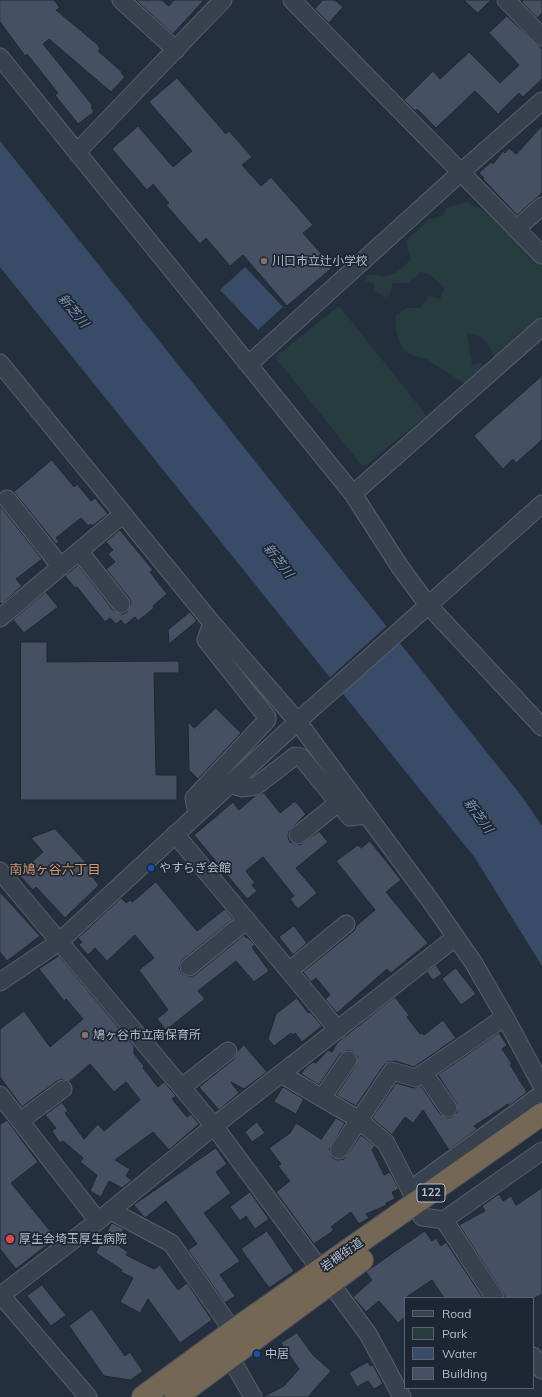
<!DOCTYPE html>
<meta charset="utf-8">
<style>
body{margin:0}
#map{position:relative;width:542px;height:1397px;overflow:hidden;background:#242f3e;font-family:Mulish,sans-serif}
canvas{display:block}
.legend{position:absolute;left:404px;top:1297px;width:130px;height:92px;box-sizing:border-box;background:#1d2633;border:1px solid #59626f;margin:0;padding:5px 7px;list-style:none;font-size:12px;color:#b4bcc9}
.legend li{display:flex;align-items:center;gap:8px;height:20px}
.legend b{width:20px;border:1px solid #59626f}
</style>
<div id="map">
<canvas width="542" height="1397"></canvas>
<ul class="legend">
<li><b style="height:5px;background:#38414e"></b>Road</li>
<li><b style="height:11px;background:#263c3f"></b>Park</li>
<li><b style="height:11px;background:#394c67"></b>Water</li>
<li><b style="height:11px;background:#455162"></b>Building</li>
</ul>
</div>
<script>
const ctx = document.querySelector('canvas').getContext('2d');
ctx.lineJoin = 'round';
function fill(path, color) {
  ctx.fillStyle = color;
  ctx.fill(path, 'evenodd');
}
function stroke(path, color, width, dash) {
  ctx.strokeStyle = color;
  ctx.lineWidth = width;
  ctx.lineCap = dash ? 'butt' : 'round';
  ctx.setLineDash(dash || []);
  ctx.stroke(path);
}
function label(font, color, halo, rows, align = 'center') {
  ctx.font = font + ' Mulish,"Noto Sans JP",sans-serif';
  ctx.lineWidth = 3.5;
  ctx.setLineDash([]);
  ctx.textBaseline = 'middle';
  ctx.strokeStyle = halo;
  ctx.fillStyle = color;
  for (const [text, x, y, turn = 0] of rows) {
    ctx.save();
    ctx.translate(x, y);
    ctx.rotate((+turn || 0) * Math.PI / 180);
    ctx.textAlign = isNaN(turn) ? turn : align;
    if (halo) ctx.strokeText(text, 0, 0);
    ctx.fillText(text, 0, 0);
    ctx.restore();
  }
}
fill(new Path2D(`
 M468 202 495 217 521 248 542 264V315L539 316 537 325 501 357 494 356C487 342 484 334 467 333L472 365 481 363 487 370 467 385C454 377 441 368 428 360 423 357 418 358 413 356 399 350 394 329 396 315L407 308H421L428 296 440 299 445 288 429 274 421 272 407 283H393L389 296 384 297 375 291 374 283 366 281 365 276C376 272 375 276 384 276 395 276 404 266 411 259L406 242 411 235 419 230 429 218H437L443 215 447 207Z
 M339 306 427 416 363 467 275 357Z`), '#263c3f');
fill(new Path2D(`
 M0 141 520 794 542 826V966L475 858 0 267Z
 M245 267 283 307 258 330 220 290Z`), '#394c67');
fill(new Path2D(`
 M389 624 401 640 341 695 328 679Z`), '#242f3e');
const building = new Path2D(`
 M0 0H54L60 8 56 10 98 45 100 49 98 51 122 72 121 73 125 77 111 92 49 39 43 44 93 106 91 107 94 112 78 124 55 95 58 93 27 54 25 56 0 22Z
 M136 0H162L169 6 174 0H204L173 34Z
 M323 0H335L343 7 329 23 315 9Z
 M464 0H491L478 13Z
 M523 0H542V13L537 18 522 2Z
 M507 16 542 49V79L523 97 519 93 498 114 475 91 436 128 417 109 416 111 413 109 404 100 433 71 440 79 469 52 500 83 519 65 489 33Z
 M177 78 226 134 229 131 252 157 242 165 261 186 271 177 313 225 303 233 333 267 287 306 243 255 230 266 206 238 200 244 166 205 169 203 153 184 147 190 112 149 138 126 173 167 192 151 149 102Z
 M542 126V193L517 215 483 179 484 178 479 173 491 162 493 164 503 151 505 153 509 148 516 154Z
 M542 376V440L516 463 513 459 503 469 474 436Z
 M52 460 74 487 77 484 91 501 95 498 108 514 92 526 91 524 88 526 81 518 56 538 59 542 56 544 14 492Z
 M0 506 42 559 16 579 22 586 2 604 0 602Z
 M120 530 153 570 150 572 167 594 153 606 154 608 138 621 135 617 125 625 121 620 116 624 110 618 105 622 77 587 75 588 65 576 78 565 113 610 122 614 127 612 131 603 129 598 106 569 115 562 108 554 113 550 106 542Z
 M46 592 58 607 24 633 13 620Z
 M190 612 197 621 169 644 168 630Z
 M21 642H47V662L179 661V673H154L156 775H177V800H21Z
 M216 708 241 733 198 779 189 770 188 722 194 728Z
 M264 793 280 813 295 801 306 814 289 831 288 837 290 842 300 845 319 831 328 842 296 868 317 893 298 909 290 899 294 896 263 857 246 871 255 883 252 885 257 891 247 899 194 835 233 802 239 810 255 796Z
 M55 829 92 869 88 872 99 885 65 918 36 887 33 890 18 874 43 852 31 838Z
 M370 841 401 880 386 892 428 943 391 973 387 969 337 1013 325 999 330 995 316 978 311 982 303 972 355 930 356 926 375 910 336 861 358 845 361 848Z
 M156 882 197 931 225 909 233 919 182 960 179 968 182 974 190 977 195 975 244 935 246 938 247 937 255 945 252 947 269 971 254 982 236 961 198 991 205 999 166 1030 157 1019 168 1010 139 970 154 958 135 935 107 961 95 948 88 955 79 945 82 942 78 938 121 898 126 903 130 900 132 902Z
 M0 892 40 936 7 961 0 952Z
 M294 926 307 943 293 955 279 937Z
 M59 956 134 1046V1054L144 1066 143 1068 158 1087 164 1082 176 1096 172 1099 187 1117 191 1114 199 1124 169 1150 153 1132 115 1160 130 1169 126 1176 132 1180 122 1188 109 1181 101 1197 90 1191 97 1175 80 1162 83 1158 63 1141 60 1143 52 1131 56 1128 45 1115 62 1102 68 1111 65 1113 84 1139 98 1124 104 1131 140 1100 126 1082 114 1092 90 1064 69 1082 62 1079 57 1081 22 1107 0 1077V1029L24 1011 50 1047 83 1019 66 999 64 1001 39 969Z
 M436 965 442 974 433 980 427 972Z
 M456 968 476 994 461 1005 442 979Z
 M395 997 409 1015 407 1017 420 1034 422 1033 424 1035 443 1020 456 1038 414 1067 395 1061 388 1062 384 1065 356 1106 336 1095 356 1065 357 1056 353 1052 348 1050 340 1054 319 1085 301 1074 306 1067 313 1062 316 1063 328 1050 332 1052 337 1043Z
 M297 998 308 1013 310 1012 322 1026 302 1042 295 1033 293 1035 291 1033 274 1046 268 1039 276 1014Z
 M499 1033 507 1045 502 1049 512 1064 510 1065 527 1092 509 1106 508 1104 474 1126 477 1129 449 1150 423 1110 413 1123 405 1117 392 1135 372 1118 396 1083 414 1088 421 1086 440 1114 448 1118 453 1116 457 1112 456 1103 438 1075Z
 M244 1045 267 1072 244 1089 231 1082 239 1093 219 1110 199 1087 234 1059 238 1051Z
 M283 1087 304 1099 296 1114 274 1102Z
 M336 1118 345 1123 329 1149 333 1158 338 1160 344 1159 361 1135 375 1146 372 1150 384 1175 390 1172 399 1189 392 1192 395 1199 386 1203 387 1205 366 1214 369 1218 359 1224 351 1212 331 1227 334 1230 314 1244 276 1192 290 1181 278 1166 281 1164 269 1148 290 1133 296 1123 321 1139Z
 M7 1120 38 1162 11 1183 56 1238 16 1269 0 1249V1125Z
 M257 1122 265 1133 252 1142 245 1132Z
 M216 1148 227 1164 216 1172 231 1193 204 1213 240 1261 220 1275 235 1296 225 1303 188 1250 197 1244 166 1201 145 1218 134 1205Z
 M542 1188V1294L535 1298H505L503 1293 459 1225 485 1211 482 1206 499 1194 503 1201 511 1196 516 1205Z
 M250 1192 269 1219 255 1229 246 1216 240 1221 230 1207Z
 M112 1223 124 1229 116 1244 128 1252 126 1255 154 1269 160 1265 178 1290 187 1283 212 1320 180 1343 148 1299 140 1313 120 1302 133 1278 121 1272 122 1270 96 1253Z
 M267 1231 294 1271 269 1288 241 1249Z
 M425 1231 432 1241 436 1238 441 1246 446 1242 483 1298H444L432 1280 405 1298V1317L398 1323 379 1301 366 1312 353 1297 372 1280 366 1272Z
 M42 1285 66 1315 51 1326 27 1296Z
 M92 1309 125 1356 130 1352 143 1371 131 1380 104 1376 69 1326Z
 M297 1333 313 1355 331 1371 308 1397H263L284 1386 299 1369 281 1343Z
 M368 1362 370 1366 373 1365 383 1384 374 1389 368 1381 357 1387 349 1373Z`);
fill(building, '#455162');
stroke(building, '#1f2835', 1);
const minor = new Path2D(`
 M121 0 176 50
 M292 0 542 255
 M506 0 542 37
 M0 57 353 494 400 567 428 605 542 727
 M77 152 223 0
 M516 229 542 206
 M0 363 212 623 298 722 430 900 473 962 505 1017 542 1086
 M249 364 460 173 542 101
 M353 494 542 327
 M7 499 61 567
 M79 551 121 604
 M0 618 123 514
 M230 784 242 788 256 786 295 756 301 757 350 817 366 815
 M197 813 194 798 267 720V717L206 640 212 623
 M175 834 338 1030
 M298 835 338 803
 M0 871 214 1126 368 1334 402 1397
 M189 967 247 920
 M289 971 346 924
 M0 982 59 942 307 713 542 504
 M424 1073 448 1108
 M281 1074 358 1119 386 1143 417 1203
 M182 1087 228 1051
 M0 1095 98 1221
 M322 1098 348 1060
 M20 1121 63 1089
 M339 1150 392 1071 416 1078 505 1017
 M410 1190 542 1094
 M111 1211 171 1243 233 1331
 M422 1217 444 1220 542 1151
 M444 1220 495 1298
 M0 1294 88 1397
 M0 1296 98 1221 214 1126 456 937
 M533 1356 542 1370
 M230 1357 253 1397`);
const highway = new Path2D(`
 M143 1397 233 1331 542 1114
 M176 1397 362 1260`);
stroke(minor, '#565f6c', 19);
stroke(highway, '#434c59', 24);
stroke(minor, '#38414e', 17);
stroke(highway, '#746855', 22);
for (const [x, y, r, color] of [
 [264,261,4,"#8d6e63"],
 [151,868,4,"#1a4fb4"],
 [85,1035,4,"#8d6e63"],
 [10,1239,5,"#e0444e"],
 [257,1354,4,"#1a4fb4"]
]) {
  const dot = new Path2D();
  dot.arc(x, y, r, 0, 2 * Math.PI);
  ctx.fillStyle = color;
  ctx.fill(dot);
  stroke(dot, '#1d2633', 1.5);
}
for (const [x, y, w] of [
 [431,1193,28]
]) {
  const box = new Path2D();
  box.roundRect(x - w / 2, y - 9, w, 18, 3);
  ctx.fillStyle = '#1d2633';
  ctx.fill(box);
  stroke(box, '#b4bcc9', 1);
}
label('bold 11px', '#b4bcc9', null, [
 ["122",431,1193]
]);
label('12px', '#b4bcc9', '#1d2633', [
 ["川口市立辻小学校",272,261],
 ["やすらぎ会館",159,868],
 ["鳩ヶ谷市立南保育所",93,1035],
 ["厚生会埼玉厚生病院",19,1239],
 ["中居",265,1354]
], 'left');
label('12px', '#b4bcc9', '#1d2633', [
 ["岩槻街道",342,1255,-35]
]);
label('italic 13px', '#7c92b1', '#1d2633', [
 ["新芝川",73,311,50],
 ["新芝川",278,561,52],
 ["新芝川",478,816,54]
]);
label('13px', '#d59563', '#1d2633', [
 ["南鳩ヶ谷六丁目",55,870]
]);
</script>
